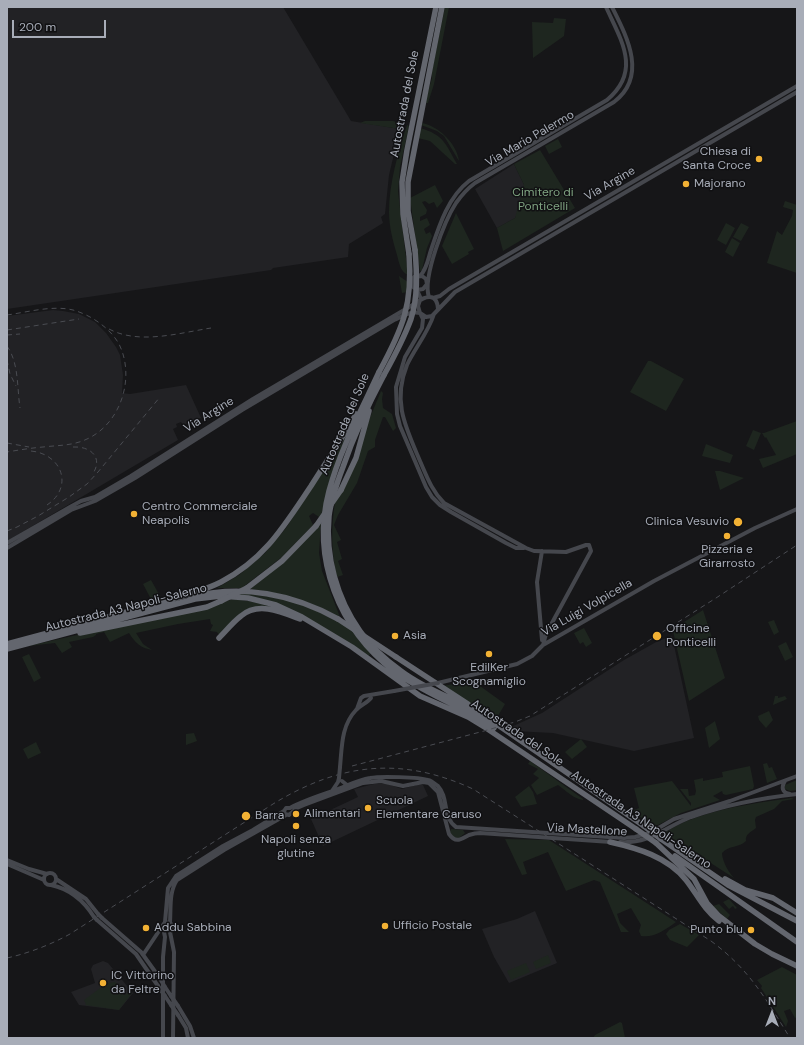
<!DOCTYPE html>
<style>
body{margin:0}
#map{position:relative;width:804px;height:1045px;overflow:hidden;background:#161618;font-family:"DM Sans",sans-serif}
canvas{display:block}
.frame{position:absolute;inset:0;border:8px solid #a8adb8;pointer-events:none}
.north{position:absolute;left:752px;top:993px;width:40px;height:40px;-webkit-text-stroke:3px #111113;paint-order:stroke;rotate:0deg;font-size:11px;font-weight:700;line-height:16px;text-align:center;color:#a8adb8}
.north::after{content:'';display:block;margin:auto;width:14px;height:18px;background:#a8adb8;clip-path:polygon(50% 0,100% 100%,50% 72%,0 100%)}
.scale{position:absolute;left:12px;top:20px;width:94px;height:18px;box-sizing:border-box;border:2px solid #a8adb8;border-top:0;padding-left:5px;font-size:12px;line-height:14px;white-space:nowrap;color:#a8adb8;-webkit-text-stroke:3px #111113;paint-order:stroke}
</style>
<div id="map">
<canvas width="804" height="1045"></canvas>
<div class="frame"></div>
<div class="north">N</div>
<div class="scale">200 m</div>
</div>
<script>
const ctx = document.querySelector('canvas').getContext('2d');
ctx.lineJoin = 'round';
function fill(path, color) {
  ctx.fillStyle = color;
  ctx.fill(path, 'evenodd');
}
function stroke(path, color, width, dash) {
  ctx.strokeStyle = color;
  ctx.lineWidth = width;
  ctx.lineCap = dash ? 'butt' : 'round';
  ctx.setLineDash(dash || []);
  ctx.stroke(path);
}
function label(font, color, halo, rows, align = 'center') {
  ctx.font = font + ' "DM Sans",sans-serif';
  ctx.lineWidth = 3;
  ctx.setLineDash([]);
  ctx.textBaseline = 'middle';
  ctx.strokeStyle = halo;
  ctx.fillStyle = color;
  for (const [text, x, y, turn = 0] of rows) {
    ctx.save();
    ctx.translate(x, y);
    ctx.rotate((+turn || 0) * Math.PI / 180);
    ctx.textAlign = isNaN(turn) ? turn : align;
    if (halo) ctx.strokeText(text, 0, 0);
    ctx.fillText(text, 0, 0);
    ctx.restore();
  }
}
fill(new Path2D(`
 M7 7H283L351 121 400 129 389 175 385 214 381 217 383 223 349 244 348 257 273 268 271 270 7 309Z
 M514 164 524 185 517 215 515 218 497 228 475 189Z
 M53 310 63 311 79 314 95 322 106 333 116 347 120 355 123 375 122 393 130 394 186 385 201 418 183 425 181 422 176 424 177 427 173 429 178 440 7 541V316Z
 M672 636 694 738 634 751 553 733 513 731 509 728 542 713 624 660 658 641Z
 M374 784H388L402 789 420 784 423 785 428 796 323 846 311 819 358 797 354 789Z
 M535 911 557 963 509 983 494 957 482 929 517 919Z
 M103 961 108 963 133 993 119 1010 79 1005 71 992 95 983 91 969 93 965Z`), '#222225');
fill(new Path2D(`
 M445 7H449L434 84 428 103H425L432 78V71Z
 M554 18 566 19 564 36 533 58 532 22 553 23Z
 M365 121H393L403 124 400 129 360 123Z
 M421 123C438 125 457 144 459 161L444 136 437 131 421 125Z
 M407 125 409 126 400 167 398 191 408 275C400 272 399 262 397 255 393 241 389 227 389 212 389 184 398 152 407 125Z
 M420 128C444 135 445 143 457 164H455L430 141 418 138Z
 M558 139 562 147 549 154 545 146Z
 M540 150 575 208 503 251 497 228 515 218 524 185 514 164Z
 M435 185 443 201 437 208 434 202 429 204 425 201 422 202 427 210 426 214 420 217V221L427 218 430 225 424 229 426 234 430 232 432 236 427 248 422 270 420 271 410 198Z
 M785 201 797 205V273L767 263 777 231 782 235 792 216 793 210 783 207Z
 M456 213 474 249 468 252 469 254 452 264 442 246Z
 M726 223 735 228 726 245 717 240Z
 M741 223 749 227 741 241 733 237Z
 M732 238 740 243 733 257 725 252Z
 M399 276 408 282 407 292 402 293Z
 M648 361H651L684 379 666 411 630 392Z
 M381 391 383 393 382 399 383 408 392 414 396 428 393 431 385 417H383L375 440V447L368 451 357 483 338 515 334 525 341 540 337 542 342 559 338 561 343 575 337 577C331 552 331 528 335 502Z
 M797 421V454L763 468 759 459 776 455 766 437 765 438 762 433H764Z
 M753 430 761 433 754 450 746 446Z
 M346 435 347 436 330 479 322 513 319 517 313 513 309 516 313 525 282 557 247 584 242 588H217L239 575 265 553 286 528Z
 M706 444 733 455 730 463 702 456Z
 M715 471H720L744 478 720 490Z
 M321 523 319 553 322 571 340 617C312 602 282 593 250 589L288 558Z
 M151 580 160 596 152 601 143 584Z
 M241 593 274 596 305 605 350 628 360 642 371 653 368 657 309 619 238 595Z
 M233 599 257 602 278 608 253 607 219 635 217 632 210 631 213 625 211 624 210 619 178 624 136 633 143 644 152 650C141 648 135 643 129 633L110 642 104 632 96 634V635L93 637 69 642 72 647 62 653 55 643 28 646 224 602Z
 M703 610 725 678 689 701 673 631H670Z
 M774 620 779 632 774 635 768 622Z
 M584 628 592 643 586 647 583 642 580 644 574 633Z
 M786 642 793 657 785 661 778 646Z
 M29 654 41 678 34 682 22 657Z
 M473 681 505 704 495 721 442 686Z
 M775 696H778V698L785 696 787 699 773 705Z
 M769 711 773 720 766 728 759 720 758 716Z
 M715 721 720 739 709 748 705 728Z
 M194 733 197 741 186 745V734Z
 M581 739 587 747 572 759 565 752Z
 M36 742 41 753 28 759 23 749Z
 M530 761 583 799V800C574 799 565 790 558 785L537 795 531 785 539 778 533 774 538 769 528 764Z
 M767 763 769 768 772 767 777 779 767 783 763 764Z
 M750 766 754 786 753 789 726 795 723 794 722 791 713 796 720 800 681 813 654 827 632 811 639 808 634 788 672 781 691 806V803L680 789H688L689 796 695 795 696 791 694 780 703 778V781L723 777 722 772Z
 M797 780V790L790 791 785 789V785Z
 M529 786 533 792 537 804 521 807 515 797Z
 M791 798 794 799 782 801 774 809 756 817 755 820 756 828C751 832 745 834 746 841 739 848 729 845 722 853 722 861 729 873 734 878L664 833C699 810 750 804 791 798Z
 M451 829 463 830 465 833 459 838H454L450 832Z
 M505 839 549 840 676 922C666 929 655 938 641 936L639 931 641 925 631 908 617 914 620 923 629 932H621L600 882 594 880 566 891 548 852 523 862 527 874 522 875Z
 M729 899 737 908 735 909 733 906 729 909 723 902Z
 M719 904 730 915 727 919 713 906Z
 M680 924 699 935 687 947 670 940 666 934 669 930Z
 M548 955 551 963 536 969 533 962Z
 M526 963 530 972 511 980 507 971Z
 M782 967 797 975V1017L795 1018 790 1009 784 1011 788 1021 786 1027 761 988 762 986 757 980Z
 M115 982 120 987 119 988 125 995 130 991 132 993 119 1010 85 1005 86 1004 84 1000 103 986V984Z
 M620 1022 622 1023 625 1038H593L595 1035Z`), '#1e261f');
stroke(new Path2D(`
 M420 276C427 269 428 259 431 250 439 226 448 197 469 181L607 100C642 71 621 40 606 7
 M417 290 423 289 427 284 426 279 422 276 414 277 412 282 413 287 417 290 421 299
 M429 297C422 278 445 220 456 203 461 196 467 189 475 183L614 102C648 76 627 37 612 7
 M433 298 440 296 449 289 797 86
 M420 300 418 306 420 313 426 317 432 316 455 292 797 92
 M434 314C428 333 415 348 407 365 392 402 406 428 420 461 427 477 432 491 444 503L526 548 534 551 566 552 586 545H589L591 551 546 634 543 645
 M421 315 423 319 422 328 405 357 396 387 397 414 400 426 426 487 432 497 440 505 451 512 506 543 516 548H524
 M7 543 70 507 81 501 95 497 131 476 253 399 416 303C425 296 437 292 438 309
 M7 548 71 510 95 501 135 478 242 410 394 320C403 316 410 311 420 313
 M542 551 537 582 542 640
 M438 683 517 664 532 656 543 645 654 581 755 528 797 509
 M357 709 361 698 364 696 394 691
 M340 767C342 747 341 726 356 710 361 705 367 703 371 698
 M342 781 347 785
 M785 781C781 787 782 793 790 794
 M332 791 338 782 339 778
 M284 811 285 814 289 815 297 808 304 805 363 783 381 781 403 786 423 782 429 783 438 792 449 834C456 844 461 839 469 835 472 834 476 833 480 833L611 842
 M620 842C650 844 665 827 691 817 725 805 762 798 797 794
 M7 860 29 869 47 874
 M7 864 44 880
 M44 879a6 6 0 1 1 12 0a6 6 0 1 1-12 0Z
 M56 879 86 899 98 914
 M51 885C70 889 84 901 94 917
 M102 918 141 952 159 977
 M97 920 136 954 158 986
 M165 922 168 888 176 876 223 846 253 830 284 811 286 808H290C303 801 318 796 333 791 345 787 357 780 370 778 380 776 419 777 428 780 432 781 435 784 438 786 449 798 442 817 456 827L624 838 635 837 650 833 674 819 730 801 797 776
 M169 922 173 926V929L170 932
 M170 922C171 907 169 892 177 880L224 850 286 815
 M170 932 174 952 173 1038
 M143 955 165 922
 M165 987 171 996
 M165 996 171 1005
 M178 1006 190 1026 194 1038
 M178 1015 186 1028 188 1038
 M163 1038V957L165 937 164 932`), '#45474d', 4);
stroke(new Path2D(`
 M415 250 408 211V182L442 7
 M409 254 403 214 402 182 407 150 436 7
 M379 372C361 411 340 450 329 491 311 559 339 629 394 671 425 694 462 706 494 728
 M384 375C368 405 354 435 343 467 337 483 331 499 329 516 325 556 337 599 360 631 371 647 386 660 401 671 417 683 434 691 452 699 467 707 482 715 497 725
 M341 490 356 458 369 411
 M247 588 282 561 316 526
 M191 597C242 584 293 594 338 619
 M131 611C161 601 193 596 221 582 265 559 284 526 311 486 326 462 342 439 356 414
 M80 633 207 607 221 601
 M219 638C226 631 233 622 241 616 258 601 282 612 300 619
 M7 644 134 610
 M7 649 195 599 221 596 248 598 276 605 302 617 352 647 420 696 468 717 486 728 636 829
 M396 657 468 704
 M495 723 644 826
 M661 839 728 885 797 921
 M610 842C637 848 668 857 686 880 697 894 704 910 719 921
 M656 843 694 879 707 903 719 916 755 944 772 954 797 966
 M675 856 797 942
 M725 879 745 890 773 898 797 913`), '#63666e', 5.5);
stroke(new Path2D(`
 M7 315C28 312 53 305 73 310 91 315 110 328 119 344 135 376 122 420 91 437 75 446 60 445 43 447 31 448 19 450 7 452
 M109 329C139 345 179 333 211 328
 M7 330 79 319
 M7 335 20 334
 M7 346C19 363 17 388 20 408
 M7 360 10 374 16 386
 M7 443 29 447
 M73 447C91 446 104 458 92 475
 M31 451C62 454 74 487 47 505
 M7 531 17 527 38 516 69 497 87 484 98 472 160 397
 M352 766 484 731 515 722 530 716 716 598 797 545
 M7 958C29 953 50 945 70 934L273 804C340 763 401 756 473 789L711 941C749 969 766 999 790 1038`), '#4a4c52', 1, [5, 4]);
stroke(new Path2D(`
 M394 691 438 683
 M339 778 340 767
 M98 914 102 918
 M94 917 97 920
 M159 977 165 987
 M158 986 165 996
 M171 996 178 1006
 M171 1005 178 1015`), '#45474d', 4);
stroke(new Path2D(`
 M379 372C403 328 413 304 409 254
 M384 375C394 357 404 338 411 319 418 297 417 273 415 250
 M316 526 341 490
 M221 601 247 588
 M338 619 396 657
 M644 826 661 839
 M636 829 656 843`), '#63666e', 5.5);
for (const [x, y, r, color] of [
 [759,159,4,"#f2b134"],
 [686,184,4,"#f2b134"],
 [134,514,4,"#f2b134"],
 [738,522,5,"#f2b134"],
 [727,536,4,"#f2b134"],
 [395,636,4,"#f2b134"],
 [657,636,5,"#f2b134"],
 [489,654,4,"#f2b134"],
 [368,808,4,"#f2b134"],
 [296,814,4,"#f2b134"],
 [246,816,5,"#f2b134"],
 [296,826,4,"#f2b134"],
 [385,926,4,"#f2b134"],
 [146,928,4,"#f2b134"],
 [751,930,4,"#f2b134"],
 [103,983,4,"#f2b134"]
]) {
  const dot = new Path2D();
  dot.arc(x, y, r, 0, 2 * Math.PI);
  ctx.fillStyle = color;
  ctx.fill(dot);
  stroke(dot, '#111113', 1.5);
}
label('12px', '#a8adb8', '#111113', [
 ["Autostrada del Sole",405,104,-79],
 ["Via Mario Palermo",530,139,-30],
 ["Via Argine",610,184,-30],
 ["Via Argine",209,415,-32],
 ["Autostrada del Sole",345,424,-67],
 ["Autostrada A3 Napoli-Salerno",126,608,-14],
 ["Via Luigi Volpicella",587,608,-30],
 ["Autostrada del Sole",517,733,34],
 ["Autostrada A3 Napoli-Salerno",641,820,34],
 ["Via Mastellone",587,830,3]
]);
label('12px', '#a8adb8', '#111113', [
 ["Chiesa di",751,152,"right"],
 ["Santa Croce",751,166,"right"],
 ["Majorano",694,184],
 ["Centro Commerciale",142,507],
 ["Neapolis",142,521],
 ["Clinica Vesuvio",729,522,"right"],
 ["Pizzeria e",727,550,"center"],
 ["Girarrosto",727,564,"center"],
 ["Officine",666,629],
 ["Ponticelli",666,643],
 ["Asia",403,636],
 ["EdilKer",489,668,"center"],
 ["Scognamiglio",489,682,"center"],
 ["Scuola",376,801],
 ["Elementare Caruso",376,815],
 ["Alimentari",304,814],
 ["Barra",255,816],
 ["Napoli senza",296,840,"center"],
 ["glutine",296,854,"center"],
 ["Ufficio Postale",393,926],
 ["Addu Sabbina",154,928],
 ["Punto blu",743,930,"right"],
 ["IC Vittorino",111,976],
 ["da Feltre",111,990]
], 'left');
label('12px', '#7fa381', '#111113', [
 ["Cimitero di",543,193],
 ["Ponticelli",543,207]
]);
</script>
